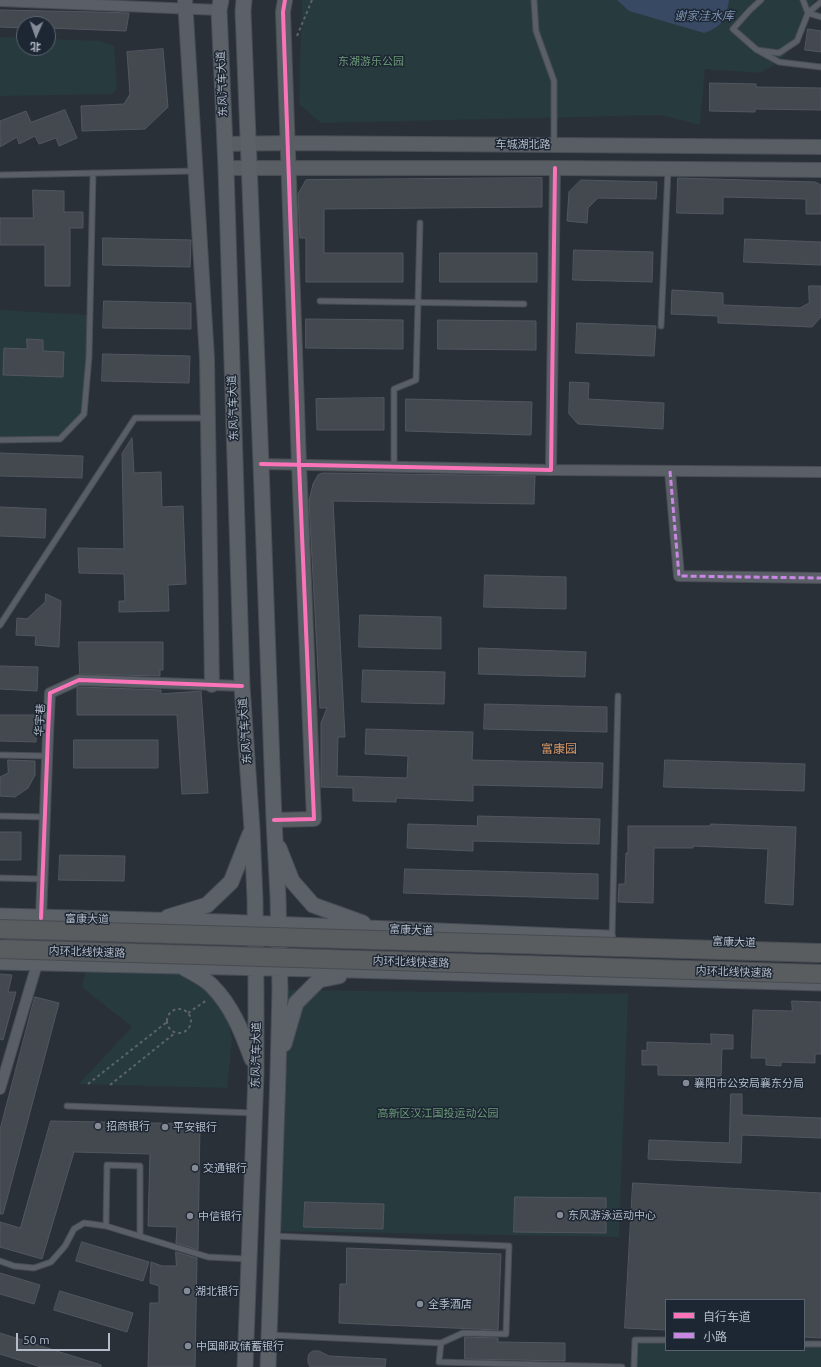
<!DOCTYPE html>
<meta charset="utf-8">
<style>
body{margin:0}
#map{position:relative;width:821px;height:1367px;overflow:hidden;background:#2a3038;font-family:Ubuntu,"Noto Sans SC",sans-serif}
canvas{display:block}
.legend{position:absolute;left:665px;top:1299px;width:140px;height:52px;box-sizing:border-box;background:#1d2633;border:1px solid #59626f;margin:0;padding:5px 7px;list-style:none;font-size:12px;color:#b4bcc9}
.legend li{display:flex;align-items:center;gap:8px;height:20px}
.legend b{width:20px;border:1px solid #59626f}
.north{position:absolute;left:16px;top:16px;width:40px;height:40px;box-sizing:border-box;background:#1d2633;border:1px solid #59626f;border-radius:50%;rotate:182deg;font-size:11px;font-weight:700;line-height:16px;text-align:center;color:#b4bcc9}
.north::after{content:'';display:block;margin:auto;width:14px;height:18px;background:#848b96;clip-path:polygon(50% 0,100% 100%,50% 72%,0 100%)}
.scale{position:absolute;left:16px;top:1333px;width:94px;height:18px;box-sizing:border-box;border:2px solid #b4bcc9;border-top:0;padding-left:5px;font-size:12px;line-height:14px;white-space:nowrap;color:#b4bcc9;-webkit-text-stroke:3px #1d2633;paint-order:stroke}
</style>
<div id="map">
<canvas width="821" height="1367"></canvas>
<ul class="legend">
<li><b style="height:5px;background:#fb73b8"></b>自行车道</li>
<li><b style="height:5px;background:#c787e3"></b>小路</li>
</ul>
<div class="north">北</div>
<div class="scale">50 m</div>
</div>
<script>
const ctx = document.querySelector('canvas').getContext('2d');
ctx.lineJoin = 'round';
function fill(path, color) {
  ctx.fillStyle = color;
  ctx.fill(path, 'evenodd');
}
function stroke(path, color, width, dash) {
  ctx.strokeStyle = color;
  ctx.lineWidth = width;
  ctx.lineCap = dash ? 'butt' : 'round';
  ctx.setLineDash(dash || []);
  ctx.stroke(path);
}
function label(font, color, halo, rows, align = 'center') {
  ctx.font = font + ' Ubuntu,"Noto Sans SC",sans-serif';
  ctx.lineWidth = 3;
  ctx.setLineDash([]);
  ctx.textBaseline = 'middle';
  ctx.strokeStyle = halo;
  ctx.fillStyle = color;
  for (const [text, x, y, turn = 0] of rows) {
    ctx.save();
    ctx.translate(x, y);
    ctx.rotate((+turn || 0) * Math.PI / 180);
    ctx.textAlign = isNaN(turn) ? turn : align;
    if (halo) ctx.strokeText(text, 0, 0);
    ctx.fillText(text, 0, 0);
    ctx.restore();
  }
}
fill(new Path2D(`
 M302 0H814L797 41 779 62 760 73 705 69 700 125 661 115 321 123 299 104Z
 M0 37 24 38V48H48V39L100 41 114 46 117 88 112 94 0 96Z
 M0 310 90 315 84 414 60 439 0 440Z
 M87 965 172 966 207 989 227 1014 232 1039 227 1088 79 1084 132 1027 82 987Z
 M280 990 628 994 619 1237 272 1231Z
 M635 1340H666V1350H804V1344H821V1367H634Z`), '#273a3e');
fill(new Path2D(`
 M617 0H729C726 19 722 27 704 33L629 11Z`), '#384963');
const building = new Path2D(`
 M0 10 98 12 129 13 126 31 48 28V24H24V28L0 27Z
 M808 29 821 31V52L805 50Z
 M163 49 168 107 145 129 82 131 81 106 124 104 130 94 127 52Z
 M710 83 756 84V87L821 88V110L755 109V112L710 111Z
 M65 110 77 138 59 146 56 138 39 144 35 136 19 144 17 137 0 147V121L26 111 31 122Z
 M542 178V207L324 209V253H403V282H306V238H300L298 194 306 180Z
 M678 178 815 182 821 185V214H806V199L723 197V214L677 213Z
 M581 180 657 182 656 199 598 198 588 208 587 223 567 221 569 192Z
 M33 190 64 191V212H83V228H70V286H45V245H0V218H33Z
 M103 238 191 240 190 267 103 265Z
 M745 239 821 242V265L744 262Z
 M574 250 653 252 652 282 573 280Z
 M440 253H537V282H440Z
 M809 286H821V317L812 327 718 323V316L671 314 672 290 723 293V305L800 308 809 303Z
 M104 301 191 303V329L103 328Z
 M306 319 403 320V349L306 348Z
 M438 320 536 321V350L438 349Z
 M577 323 656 326 654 356 576 353Z
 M27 339 43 340V351L64 352 63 377 3 375 4 348 27 349Z
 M103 354 190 356 189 383 102 381Z
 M570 382 589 383 588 399 664 403 663 429 578 424 569 414Z
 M384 398V430H317L316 399Z
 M406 399 532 402 531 435 406 431Z
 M132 438 134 473 161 472 162 507 183 506 186 584 168 585 169 611 119 612V601H125L124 574 79 573 78 548 124 549 122 454Z
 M0 453 83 456 82 478 0 476Z
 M323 473 535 476 534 504 333 501 345 737H338L337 776 407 778 408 756 365 754 366 729 473 732 472 760 603 763 602 788 473 785V801L396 798V802L353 801V788L321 787V723L327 708H320L309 501 313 484 318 475Z
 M0 507 46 509 45 538 0 536Z
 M485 575 566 577V609L484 607Z
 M46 594 61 601 59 647 35 645 36 636 16 635 17 618 27 619 45 602Z
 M360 615 441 617V649L359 647Z
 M79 642H163V670H160V676L80 674Z
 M479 648 586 652 585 677 479 674Z
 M0 666 38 667 37 691 0 689Z
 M363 670 445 672 444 704 362 702Z
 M80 687 161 690V694L201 691 208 793 182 794 177 715H77V688Z
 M485 704 607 707V732L484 729Z
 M0 715H37L36 742 0 741Z
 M74 740H158V768H74Z
 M8 760 35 761V775L28 788 15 797 0 796V777L8 773Z
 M665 760 805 764 804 791 664 787Z
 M478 816 600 819 599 844 473 841V851L407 848 408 824 477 826Z
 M711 824 796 827 793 905 765 903 768 849 693 846V848H654L653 903 618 902 619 884H625L626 853H628V826H710Z
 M0 832H21V860H0Z
 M60 855 125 856 124 881 59 880Z
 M405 869 598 874V899L404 893Z
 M0 974 12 975 8 992H16L3 1040 0 1039Z
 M35 997 59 1003 3 1214H0V1130Z
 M792 1001 821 1002V1054H815V1063L781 1062V1066L766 1065V1058H751L753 1010 792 1011Z
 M711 1034 733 1035V1049H722L721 1076 658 1075V1065H642V1050L647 1051V1042L711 1044Z
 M731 1094H742V1115L821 1118V1138L742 1135 741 1163 648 1159 649 1140 729 1143Z
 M51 1121 200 1124 198 1250 176 1243 177 1227 148 1226 150 1154 74 1152 42 1259 0 1247V1222L20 1228Z
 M633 1183 821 1193V1338L804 1337V1300H666V1330L625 1328Z
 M515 1197 606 1198V1233L514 1232Z
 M305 1202 384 1204 383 1229 304 1227Z
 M82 1242 149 1262 143 1281 76 1261Z
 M347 1248 501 1254 498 1330 339 1323 340 1284H346Z
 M176 1252 197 1258 195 1367H148L150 1303H159V1286L150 1283 151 1262 162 1266H176Z
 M0 1273 40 1285 34 1304 0 1294Z
 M60 1291 133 1313 127 1332 54 1310Z
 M0 1333 101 1365V1367H41L0 1354Z
 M465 1337 498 1338V1342L565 1343V1361L465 1359Z
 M313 1351H319L329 1356 386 1359 385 1367H310L308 1362V1358L309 1354Z`);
fill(building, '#444950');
stroke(building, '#52575f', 1);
const lane = new Path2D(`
 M534 0 536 31 554 81V143
 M761 0 750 10 733 29 757 50 779 53 797 41 808 13 821 2
 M803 0 808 13
 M808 13 821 17
 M759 51 779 62 821 67
 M0 175 195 171
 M320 301 524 304
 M661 326 668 169
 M0 440 60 439 84 414 89 357 93 173
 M394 466V389L416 380 420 223
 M0 625 135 418H207
 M0 755 47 756
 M0 816 45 817
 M0 878 42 879
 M612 937 618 696
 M67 1106 254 1113
 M140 1236V1166L107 1165 106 1226 208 1257 248 1259
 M273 1236 509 1246 506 1334 463 1333 441 1343
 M0 1261 14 1266 34 1268 51 1262 65 1246 74 1229 84 1223 106 1226
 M270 1335 441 1343 439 1362 622 1367
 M804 1344H821
 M634 1367 635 1340H666`);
const street = new Path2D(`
 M0 1 219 10
 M261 464 551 470 555 168
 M551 470 821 472
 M670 471 679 576 821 578
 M41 918 48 734 50 693 79 680 242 686
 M0 1089 37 964`);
const secondary = new Path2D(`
 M185 0 207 358 212 685
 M225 144 287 143 821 147
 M226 168H555L821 170
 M274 820 314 819 299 464 283 12 285 0`);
const primary = new Path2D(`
 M221 0 219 10 226 168 242 686 252 829 255 899 256 990V1074L245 1367
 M244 0 243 11 261 464 274 820 278 897 280 990 278 1074 268 1367
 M279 848 292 881 313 905 363 923
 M0 916 224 922 608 938
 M168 917 207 905 231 882 250 834
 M0 962 314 969 821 983
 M183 967C192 973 205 978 212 986 232 1006 242 1032 252 1059
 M284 1044 296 1003 319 980 339 976`);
stroke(lane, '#484c53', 7);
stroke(street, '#484c53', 12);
stroke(secondary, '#484c53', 16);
stroke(primary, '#484c55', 17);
stroke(new Path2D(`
 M297 36 312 0
 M167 1021a12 12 0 1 1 24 0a12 12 0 1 1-24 0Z
 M188 1013 207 1000
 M88 1084 167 1022
 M110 1085 175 1033`), '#5d636a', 2, [3, 3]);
stroke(lane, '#5a5e66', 5);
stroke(street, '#5a5e66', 10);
stroke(secondary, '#595d64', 14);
stroke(primary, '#5c6168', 15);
const highwayBridge = new Path2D(`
 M0 929 821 953
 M0 949 821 974`);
stroke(highwayBridge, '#474c53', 20, []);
stroke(highwayBridge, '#5a5d60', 18);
stroke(new Path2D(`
 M670 471 679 576 821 578`), '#c787e3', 3, [6, 3]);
stroke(new Path2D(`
 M261 464 551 470 555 168
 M274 820 314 819 299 464 283 12 285 0
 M41 918 48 734 50 693 79 680 242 686`), '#fb73b8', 4);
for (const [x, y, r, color] of [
 [686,1083,4,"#848b96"],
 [98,1126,4,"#848b96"],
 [165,1127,4,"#848b96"],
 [195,1168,4,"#848b96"],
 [560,1215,4,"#848b96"],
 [190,1216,4,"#848b96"],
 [187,1291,4,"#848b96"],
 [420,1304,4,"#848b96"],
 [188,1346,4,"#848b96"]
]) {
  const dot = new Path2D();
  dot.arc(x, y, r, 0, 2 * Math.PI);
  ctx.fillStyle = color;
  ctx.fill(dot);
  stroke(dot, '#1d2633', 1.5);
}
label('11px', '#6b9a76', '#1d2633', [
 ["东湖游乐公园",371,61],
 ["高新区汉江国投运动公园",438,1113]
]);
label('11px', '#b4bcc9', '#1d2633', [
 ["东风汽车大道",222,84,-92],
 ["车城湖北路",523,144],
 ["东风汽车大道",233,408,-92],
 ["华宇巷",40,720,-86],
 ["东风汽车大道",245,731,-94],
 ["富康大道",87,919,1],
 ["富康大道",411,930,2],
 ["富康大道",734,942,2],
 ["内环北线快速路",87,952,2],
 ["内环北线快速路",411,962,2],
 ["内环北线快速路",734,972,2],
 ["东风汽车大道",256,1055,-89]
]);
label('11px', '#b4bcc9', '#1d2633', [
 ["襄阳市公安局襄东分局",694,1083],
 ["招商银行",106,1126],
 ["平安银行",173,1127],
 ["交通银行",203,1168],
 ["东风游泳运动中心",568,1215],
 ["中信银行",198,1216],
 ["湖北银行",195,1291],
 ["全季酒店",428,1304],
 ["中国邮政储蓄银行",196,1346]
], 'left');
label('italic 12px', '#7c92b1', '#1d2633', [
 ["谢家洼水库",704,16]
]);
label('12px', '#d59563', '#1d2633', [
 ["富康园",559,749]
]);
</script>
